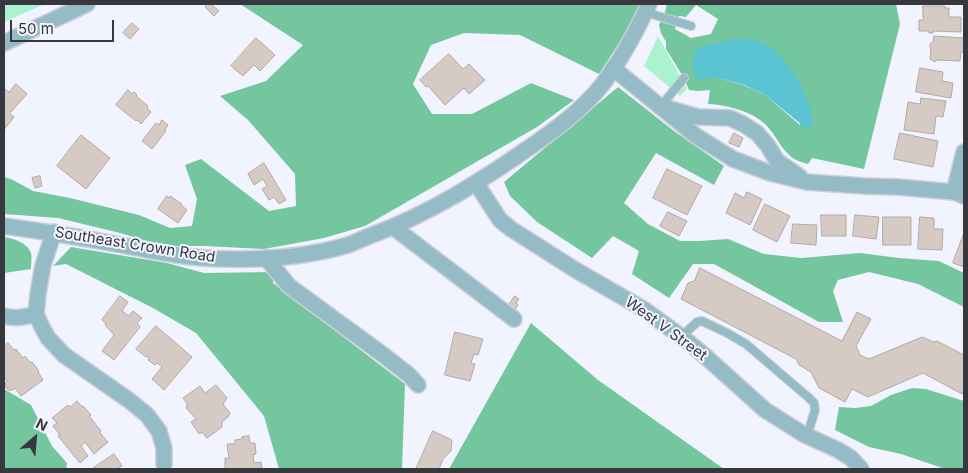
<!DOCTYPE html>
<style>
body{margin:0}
#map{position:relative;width:968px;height:473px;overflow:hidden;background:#f1f4ff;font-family:Inter,sans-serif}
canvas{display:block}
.frame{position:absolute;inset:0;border:5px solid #37383d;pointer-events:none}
.north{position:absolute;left:10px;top:413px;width:50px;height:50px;-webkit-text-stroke:4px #f1f4ff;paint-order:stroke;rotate:27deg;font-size:14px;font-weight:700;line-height:20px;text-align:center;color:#37383d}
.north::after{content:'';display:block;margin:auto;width:18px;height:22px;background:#37383d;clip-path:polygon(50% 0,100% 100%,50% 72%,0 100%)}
.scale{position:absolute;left:10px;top:20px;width:104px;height:22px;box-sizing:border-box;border:2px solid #37383d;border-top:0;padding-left:6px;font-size:15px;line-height:18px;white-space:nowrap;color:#37383d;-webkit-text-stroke:4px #f1f4ff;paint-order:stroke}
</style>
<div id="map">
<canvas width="968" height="473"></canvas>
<div class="frame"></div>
<div class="north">N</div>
<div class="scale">50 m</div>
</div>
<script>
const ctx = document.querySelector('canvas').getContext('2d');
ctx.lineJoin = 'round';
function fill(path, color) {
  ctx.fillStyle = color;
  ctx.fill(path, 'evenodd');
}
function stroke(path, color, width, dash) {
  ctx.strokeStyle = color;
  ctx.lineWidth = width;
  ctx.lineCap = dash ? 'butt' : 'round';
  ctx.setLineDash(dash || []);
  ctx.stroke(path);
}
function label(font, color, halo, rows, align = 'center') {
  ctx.font = font + ' Inter,sans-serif';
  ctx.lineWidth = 4;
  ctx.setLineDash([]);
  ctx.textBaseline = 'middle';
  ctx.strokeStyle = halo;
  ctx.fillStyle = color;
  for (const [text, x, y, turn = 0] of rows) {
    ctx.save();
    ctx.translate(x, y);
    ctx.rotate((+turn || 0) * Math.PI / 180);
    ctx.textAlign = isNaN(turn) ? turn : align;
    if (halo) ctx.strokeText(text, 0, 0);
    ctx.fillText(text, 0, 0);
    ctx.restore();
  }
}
fill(new Path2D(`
 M4 4H45L4 22Z
 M658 36 687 89 680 96 644 66Z`), '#abf3cf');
fill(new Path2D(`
 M240 4H640L628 29 599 74 520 35 464 33 431 45 413 84 432 114H472L531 83 574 100 537 127 365 226 324 238 264 249 204 246H164L120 233 58 218 4 214V177L11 179 33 191 70 198 139 215 170 228 192 226 197 199 185 165 201 159 269 211 296 206 295 174 248 120 220 96 266 81 303 45Z
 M667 4H896L900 24 864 169 812 158 808 164C804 163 798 161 794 159 781 150 776 135 766 125 752 111 727 105 708 104L710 90 698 91 689 90 684 78 666 49V42L661 33 659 25 665 12ZM696 5 718 19 711 34 691 38 675 29 679 16 686 17ZM718 78 799 83 800 125 764 94 741 84Z
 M618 87 674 131 724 166 714 185 656 153 624 203 648 224 680 241H699L728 239 764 254 801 258 860 253 899 258 939 261 964 273V307L918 284 869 272 838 280 833 291 843 322H819L714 264H693L669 298 632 274 639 251 613 236 592 258 537 222 510 196 504 182Z
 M4 237C14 239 27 242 31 253 32 257 31 264 31 269L4 273Z
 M71 247 167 263 204 273 273 272V283L405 384 402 469H279L264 416 196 333 153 308 66 264 53 266Z
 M531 323 598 380 724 469H449Z
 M912 388 926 389 964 401V469H945L901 454 869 447 835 430 839 407 855 408 871 406 891 395Z
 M4 389 31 405 52 446 67 463 66 469H4L5 403Z`), '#74c69f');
fill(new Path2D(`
 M740 38C747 40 756 40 763 43 783 50 806 92 811 111 812 117 812 122 811 127L807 129 764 94 742 84 718 78 696 79 693 61 696 49 725 41Z`), '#5ac4d3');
const building = new Path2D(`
 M208 4H211L219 11 214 16 205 7Z
 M923 6H945V8H949V17H961V32L933 31V33H929V31H919V20H923Z
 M132 23 139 29 130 39 123 33Z
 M934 36 964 38V52H961L960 61 936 60 935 62 930 59 931 49 932 50 930 48V44L933 42Z
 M256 38 275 55 260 71 254 65 243 76 231 66Z
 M449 54 463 69 469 64 485 80 469 94 464 88 445 105 428 86 426 87 420 80Z
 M920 68 943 72 942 81 953 83 951 98 916 92Z
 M16 84 27 94 10 113V114L14 117 4 130V90L5 89 9 92Z
 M128 90 132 94 134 92 137 95 136 96 148 106 147 108 151 112 141 124 137 120 136 121 116 105Z
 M921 98 946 101 943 117 936 116 934 134 904 130 908 102 920 104Z
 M162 120 168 125 165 130 166 131 152 149 142 141 156 123 159 125Z
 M734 133 743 138 739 147 729 143Z
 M900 133 938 141 933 167 894 159Z
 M81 135 110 158 86 189 57 166Z
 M264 163 286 200 279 204 274 197 269 200 262 189 267 186 263 179 254 185 248 174Z
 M667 169 702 186 687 215 653 198Z
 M40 176 42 186 35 188 32 178Z
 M747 192 762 199 750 225 726 213 735 193 744 198Z
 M167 196 169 198 170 196 182 204 181 205 187 210 178 223 158 209Z
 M765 204 790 216 777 242 753 230Z
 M668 212 687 221 679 236 660 226Z
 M821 215H846V236H822Z
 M855 215 879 217 876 239 853 236Z
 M883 217H911V245H883Z
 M920 217 934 218V229H943L942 250 918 249Z
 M793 224 817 225 816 245 791 243Z
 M964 233V267L953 263Z
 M700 268 842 341 857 312 871 319 856 346 860 355 869 359 922 337 934 342 937 341 964 355V389L962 394 923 373 868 397 852 389 845 402 819 388 811 372 799 365 796 359 681 299 688 283 694 281Z
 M120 296 128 302 122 311 129 316 133 311 142 318 137 323 140 327 114 360 102 351 114 335 105 325 106 323 102 320Z
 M515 296 519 299 516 303 518 305 515 310 508 306Z
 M156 326 192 357 164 390 152 379 162 367 157 363 155 365 148 360 149 358 147 356 146 357 136 349Z
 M455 332 483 339 478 355 474 354 471 363 475 364 470 381 445 375Z
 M8 343 14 350 16 349 23 358 25 356 31 363 32 362 39 371 38 372 43 380 21 396 15 388 13 390H8L5 386 6 382 7 381 4 376V346Z
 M216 385 227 398 223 404 230 413 228 417 222 422V427L207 438 202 432 199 434 191 422 196 419 186 408 187 407 186 406 188 405 183 398 200 386 205 393Z
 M77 401 82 407 83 406 91 415 89 416 101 431 100 433 108 442 94 454 85 442 81 446 88 456 80 463 58 436 60 435 53 426 57 423 52 418 68 405 70 407Z
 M433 431 452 440 451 451 443 459 439 469H416Z
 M249 436 250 443H255L256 454 253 455 254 463 261 462 262 469H225V458H229L227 444H235V440L242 439V437Z
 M114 454 122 466 117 469H92Z`);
fill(building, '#d6cac5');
stroke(building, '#b3a8a3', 1);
const service = new Path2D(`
 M645 12 691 26
 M661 106 684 78
 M681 337 697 322 702 321 727 333 746 344 808 397 814 403 815 410 807 436`);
const minor = new Path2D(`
 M4 43 87 4
 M613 68 696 136 733 159 770 173 807 182 864 186 898 187 954 192 964 196
 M667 108 698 117 730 118 743 124 757 133 768 146 777 161 800 177
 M476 183 500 220 511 229 574 269 645 310 687 341 705 356 765 410 803 434 838 450 851 458 861 469
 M954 192 964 152
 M393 227 514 319
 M54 232 43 265 38 294 36 314 41 325 48 338 64 355 130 401 147 415 159 431 164 448V464
 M266 258 289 286 382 354 409 375 418 385
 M4 316C16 319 25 317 36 314`);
const tertiary = new Path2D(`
 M4 226C41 231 78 237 116 244 152 251 190 259 228 259 268 260 310 256 348 245 356 242 364 238 372 235 429 214 481 181 530 147 556 129 582 110 602 85 621 60 636 32 649 4`);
stroke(service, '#ccced8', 10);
stroke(minor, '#ccced8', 18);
stroke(tertiary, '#ccced8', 18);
stroke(service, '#95bcc6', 8);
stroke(minor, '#95bcc6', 15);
stroke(tertiary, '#95bcc6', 15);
label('15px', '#37383d', '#f1f4ff', [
 ["Southeast Crown Road",135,245,9],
 ["West V Street",666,329,36]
]);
</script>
